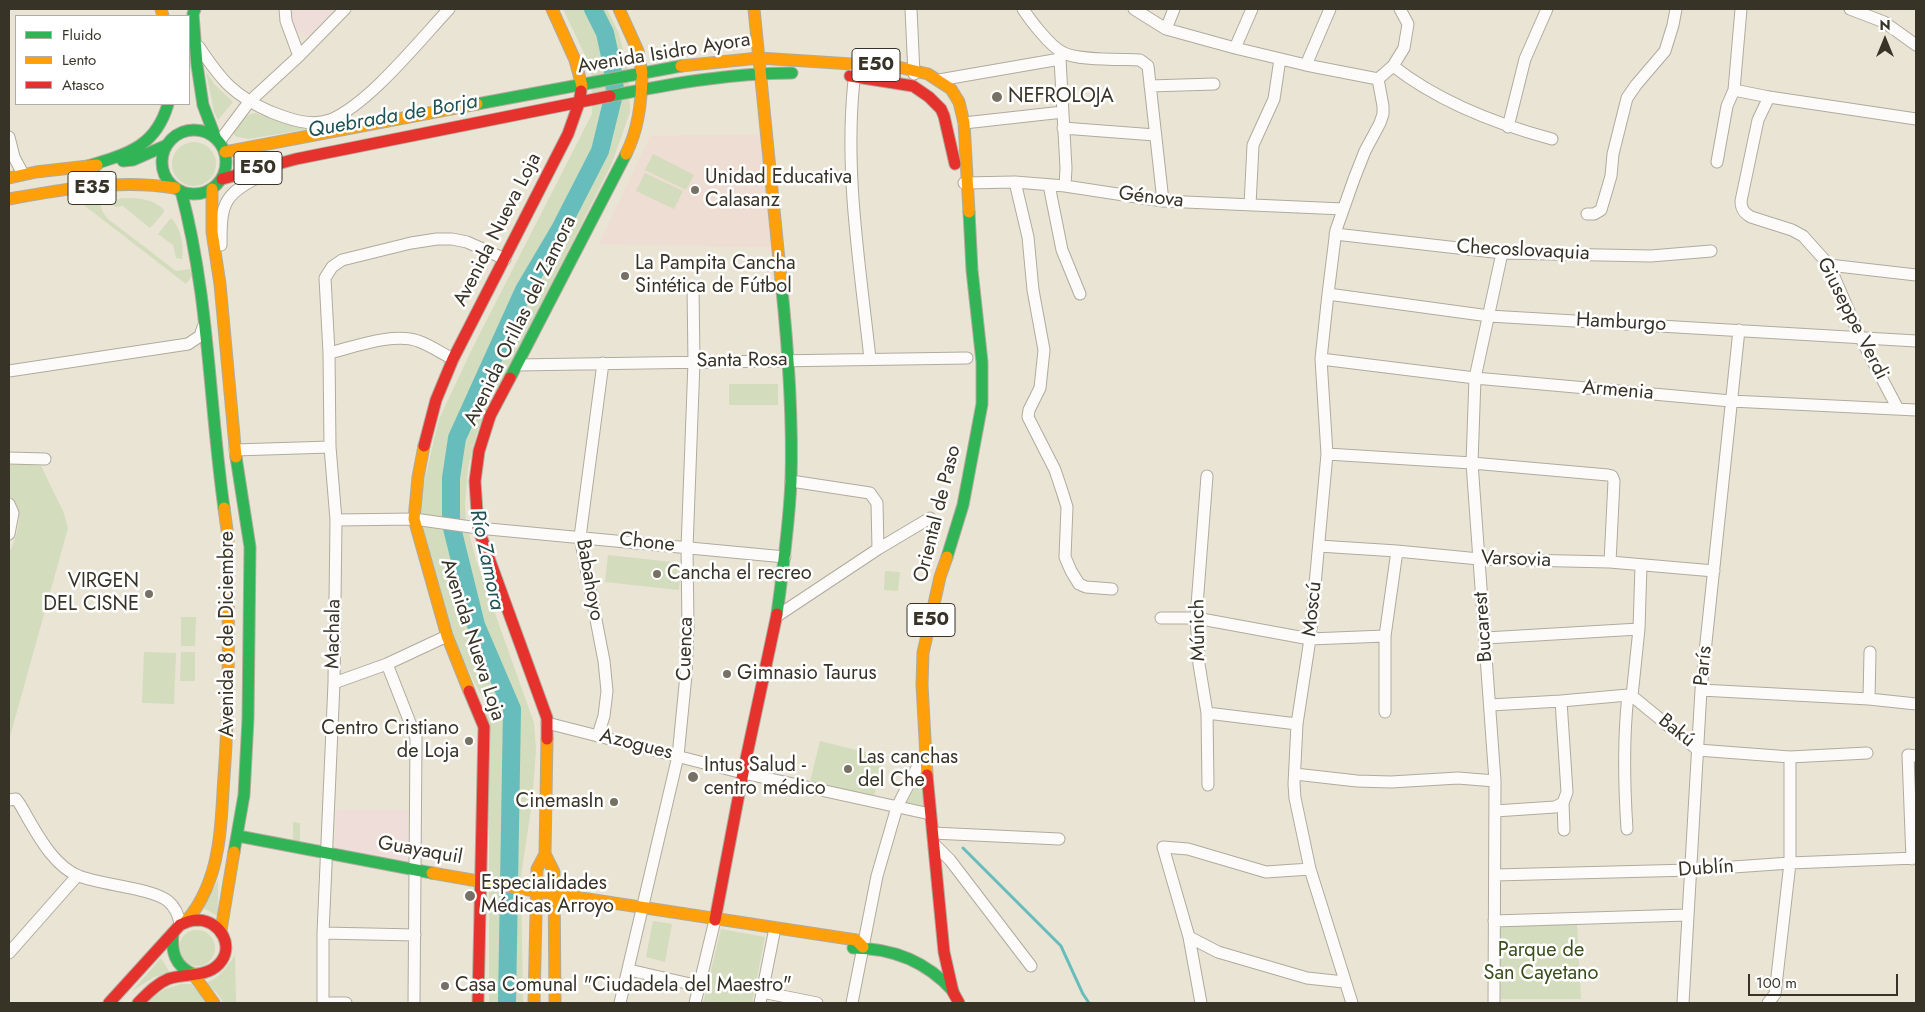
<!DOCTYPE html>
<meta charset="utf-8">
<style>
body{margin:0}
#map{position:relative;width:1925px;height:1012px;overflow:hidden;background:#eae4d4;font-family:Jost,sans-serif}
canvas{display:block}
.frame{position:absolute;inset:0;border:10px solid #383327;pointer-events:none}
.legend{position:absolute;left:15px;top:15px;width:175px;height:90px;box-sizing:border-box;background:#fff;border:1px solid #afada9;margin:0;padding:6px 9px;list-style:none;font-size:15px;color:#383327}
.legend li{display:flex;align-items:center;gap:10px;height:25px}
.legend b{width:25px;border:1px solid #afada9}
.north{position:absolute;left:1860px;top:15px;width:50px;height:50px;-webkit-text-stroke:4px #fff;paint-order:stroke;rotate:0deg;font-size:14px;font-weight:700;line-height:20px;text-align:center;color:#383327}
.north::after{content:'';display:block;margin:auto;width:18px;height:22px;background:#383327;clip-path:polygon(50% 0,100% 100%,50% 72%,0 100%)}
.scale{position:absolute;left:1748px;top:974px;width:150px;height:22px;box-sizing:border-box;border:2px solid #383327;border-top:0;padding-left:6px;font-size:15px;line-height:18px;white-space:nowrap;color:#383327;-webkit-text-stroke:4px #fff;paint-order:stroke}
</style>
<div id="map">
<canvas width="1925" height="1012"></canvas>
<div class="frame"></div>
<ul class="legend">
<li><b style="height:6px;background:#30b455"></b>Fluido</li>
<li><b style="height:6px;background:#ff9f0a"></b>Lento</li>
<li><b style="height:6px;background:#e5322d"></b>Atasco</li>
</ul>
<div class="north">N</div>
<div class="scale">100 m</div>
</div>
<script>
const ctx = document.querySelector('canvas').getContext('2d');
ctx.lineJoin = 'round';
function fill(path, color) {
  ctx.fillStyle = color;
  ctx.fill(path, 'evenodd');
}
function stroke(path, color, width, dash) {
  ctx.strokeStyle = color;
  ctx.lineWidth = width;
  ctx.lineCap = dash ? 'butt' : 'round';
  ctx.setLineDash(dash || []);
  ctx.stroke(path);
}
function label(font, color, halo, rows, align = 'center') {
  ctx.font = font + ' Jost,sans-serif';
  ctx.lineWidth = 5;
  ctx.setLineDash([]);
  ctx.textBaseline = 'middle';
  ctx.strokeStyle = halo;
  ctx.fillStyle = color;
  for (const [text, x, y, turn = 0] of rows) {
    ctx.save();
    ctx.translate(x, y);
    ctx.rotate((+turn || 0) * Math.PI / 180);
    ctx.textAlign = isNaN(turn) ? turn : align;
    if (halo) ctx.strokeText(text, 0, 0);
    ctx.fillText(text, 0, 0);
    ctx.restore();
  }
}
fill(new Path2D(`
 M284 9H335L309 36 297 32 291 25Z
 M337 810H408V861L335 849Z`), '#eeddd9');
fill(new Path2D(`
 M761 134 771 247 599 244 650 136Z`), '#eeddd2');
fill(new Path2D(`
 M563 9H607L619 34 628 69 630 112 612 163 477 433 468 467 465 504 466 522 476 560 534 723 536 750 532 803 521 876 523 1003H489V765L485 702 454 644 418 507 439 419 474 345 592 114 591 68Z
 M206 72 215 85 233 102 218 120 214 112Z
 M255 113 295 127 314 128 248 139 235 136 232 132C236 123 245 115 255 113Z
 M172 164a22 22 0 1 1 44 0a22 22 0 1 1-44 0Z
 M653 154 694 175 686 190 645 170Z
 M645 173 683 191 674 209 636 191Z
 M100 196C100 205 101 212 108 219L176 271 190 269 192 276 186 284 76 199Z
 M122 198C137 198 153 198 164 210V212L150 228 123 206 115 207 113 205V201Z
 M171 218C181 228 184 245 182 259L176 258 173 245 158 234Z
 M729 384H778V405H729Z
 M26 464 41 466 63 511 68 528 9 740V553C16 540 28 506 9 497V465Z
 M608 555 681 563 679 590 605 582Z
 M885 571 900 572 898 591 884 590Z
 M181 617H196L195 646H181Z
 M144 652 176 653 174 704 142 703Z
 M181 652H195V681H180Z
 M820 741 884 757 874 796 810 782Z
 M923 773 924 808 906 804Z
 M293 822 300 823V842L293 841Z
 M218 880V916L203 908Z
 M653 921 672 924 665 962 646 957Z
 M1577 924 1581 999H1501L1499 926Z
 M721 929 765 937 752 1003H703Z
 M179 948a18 18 0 1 1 36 0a18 18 0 1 1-36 0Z
 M235 955 236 1003H224L216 992 206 983C220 977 226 968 235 955Z
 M161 958 170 973 154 977 132 991Z
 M181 984H191L208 1003H145L165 989Z`), '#d3dcbc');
stroke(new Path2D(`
 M251 158 275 154
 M963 848 1061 946 1083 994 1089 1003`), '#66bdbc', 3);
stroke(new Path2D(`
 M507 1003 512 709 476 625 451 524V478L457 438 524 290 560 229 600 151 615 90 612 65 605 33 593 9`), '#66bdbc', 18);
const street = new Path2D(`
 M285 9 286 21 299 56
 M911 9 914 74
 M1023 9C1030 20 1050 46 1062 52 1076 61 1122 59 1140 60L1148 66 1163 201
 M1134 9 1166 29 1235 48 1306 65 1378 79
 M1850 9 1884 22 1916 45
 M1166 29 1174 9
 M199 47C221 80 234 96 271 112 289 119 310 127 330 120 369 104 419 41 449 9
 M1235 48 1252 9
 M1061 52 1060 59 1066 168 1065 186
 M1306 65 1330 9
 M1393 66C1439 102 1496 124 1552 139
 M855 72C843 167 860 265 870 359
 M1378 79 1393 66 1404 48 1408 24 1400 9
 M939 80 1060 59
 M1150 86 1214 84
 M1734 90 1769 97 1916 119
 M1769 97 1758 120 1741 201C1741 209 1744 213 1751 217L1792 230 1803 236 1829 265 1860 337 1898 409
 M964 123 1063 112
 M1508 127 1525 59 1547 9
 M1063 128 1155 135
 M9 137 14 157 23 174
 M219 142 249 102 299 56 345 9
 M1717 162 1727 106 1734 90 1741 9
 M1015 182 1028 237 1033 290 1044 350 1040 388 1029 410 1028 417 1055 470 1063 494 1067 507 1065 557 1071 571 1079 584 1086 587 1112 589
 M964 183 1015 182 1065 186 1163 201 1343 209
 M1049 185 1062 250 1080 294
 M1250 205 1253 145 1274 99 1280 59
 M1587 214H1594L1601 210 1611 176 1613 154 1627 98 1636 85 1665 51 1673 25 1676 9
 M1335 234 1502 253 1651 256 1711 251
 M221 245C221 207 222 195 257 178
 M1829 265 1916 275
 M1328 294 1489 316 1916 341
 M329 353C354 347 394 332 418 341 430 345 441 353 453 359
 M1321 359 1475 378 1731 401 1916 410
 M517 365 967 358
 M9 371 188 344 200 336 203 327
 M235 450 330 447
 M1327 454 1472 463 1608 475 1612 476 1614 481 1610 562
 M9 458 45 459
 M1207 476 1196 618 1199 664 1207 713 1208 785
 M791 481 870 493 877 503 878 549
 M9 504 13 513 9 534
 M336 520 414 519 478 528 785 557
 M1319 546 1397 551 1479 559 1610 562 1714 571
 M777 616 878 549 930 518
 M1161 618H1196L1310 639 1385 636
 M1486 638 1639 629
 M387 664 416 738 414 1003
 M334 683 387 664 447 636
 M1701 690 1869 699 1916 704
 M1632 696 1639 629 1641 565
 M1869 699 1870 652
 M1561 701 1567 792 1563 803 1564 830
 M1490 705 1561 701 1628 695 1632 696 1698 750 1790 757 1867 753
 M1385 712V636L1397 551
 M1207 713 1297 724
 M547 723 743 773 930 814
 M598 735 604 716 607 691 604 661 580 537 603 363
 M1295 774 1357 781 1391 782 1458 778 1495 781
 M9 800 16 799C22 806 25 814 30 822 41 841 57 868 79 876 101 885 152 888 168 901 175 907 179 916 180 925
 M1495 811 1555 807 1563 803
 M1627 829C1624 784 1623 740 1628 695
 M933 833 1059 839
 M934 844 950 860 1031 966
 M1912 859 1908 755 1916 756
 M1495 875 1691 870 1790 863 1916 858
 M1494 921 1687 915
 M323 933 415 935
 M1189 937 1218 952 1307 978 1344 982
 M9 953 77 876
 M629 970 699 986
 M762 992 817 1003
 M323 1003V933L334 683 336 520 330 447 329 353 325 278 332 267 342 260 411 243 437 239H452L467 242 505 259
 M323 1003H346
 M620 1003 678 756 686 675 688 627 687 548 694 362 693 287
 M695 1003 715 920
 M760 1003 775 928
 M852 1003 877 876 897 807 923 756
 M1201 1003 1189 937 1163 847 1188 849 1266 872 1310 869
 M1352 1003 1310 869 1295 798 1294 784 1297 724 1310 639 1327 454 1321 359 1328 294 1336 230 1354 179 1365 151 1380 123 1383 114V106L1378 79
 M1494 1003 1495 781 1472 463 1475 378 1502 253
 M1683 1003 1701 690 1739 330
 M1768 1003 1775 994 1790 863V757`);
const fast = new Path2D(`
 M195 9 193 14 197 65 203 105 216 139
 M610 96C670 84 730 73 792 73
 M477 104 681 66
 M162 162a32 32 0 1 1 64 0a32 32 0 1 1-64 0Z
 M123 161 133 160 167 145
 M85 167C125 154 155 149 168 104
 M181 191C209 294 209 403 224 508
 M510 378 626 154
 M947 557 963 505 982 404V362L972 270 969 212
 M777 614C783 570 789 526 791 481 793 414 788 347 781 280
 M238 836 432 873
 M234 852 244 795 248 719 250 547 236 457
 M173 933C171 952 175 966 193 974
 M853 948C893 948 926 961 953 991`);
const slow = new Path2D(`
 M161 9 163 16
 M552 9 575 60 582 86
 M619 9 638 51 642 73
 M754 9 781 280
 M681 66 759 58 898 67 928 74 951 89 959 102 964 123 969 212
 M225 152 477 104
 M626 154C638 130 641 105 642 78
 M9 178 36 172 97 165
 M212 189V232L220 284 236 457
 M9 199C64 189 119 179 175 188
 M424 446 418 477 414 519 447 636 469 691
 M547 739 545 854 554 872 555 1003
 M927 775 922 685 923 653 940 577 947 557
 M432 873 535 891 856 940 863 947
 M186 921C202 904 213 876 217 852 222 828 222 802 224 777 230 697 228 617 228 537L224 508
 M221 930 234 852
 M193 974 214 1003
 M534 1003 537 869 545 854`);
const jam = new Path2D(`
 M850 76 913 86 929 97 941 109 944 116 955 164
 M222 179 296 159 610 96
 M510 378 490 416 479 451 475 481 478 528 547 718V739
 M424 446 436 400 453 359 568 134 579 103 581 91
 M469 691 484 727 478 1003
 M927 775 944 952 953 992 959 1003
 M715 920 743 773 777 614
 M109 1003 180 925C186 922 191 920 198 920 221 921 235 947 219 964 206 978 184 973 168 979 156 984 147 994 138 1003`);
stroke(street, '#b0ab9e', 13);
stroke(fast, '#b0ab9e', 13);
stroke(slow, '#b0ab9e', 13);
stroke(jam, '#b0ab9e', 13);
stroke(street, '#fcfbf9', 11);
stroke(fast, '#30b455', 11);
stroke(slow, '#ff9f0a', 11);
stroke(jam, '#e5322d', 11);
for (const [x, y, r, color] of [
 [997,97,6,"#767164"],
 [695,190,5,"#767164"],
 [625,276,5,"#767164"],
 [657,574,5,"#767164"],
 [149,594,5,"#767164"],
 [727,674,5,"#767164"],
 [469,741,5,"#767164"],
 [848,769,5,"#767164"],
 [693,777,6,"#767164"],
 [614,802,5,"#767164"],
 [470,896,6,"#767164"],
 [445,986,5,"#767164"]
]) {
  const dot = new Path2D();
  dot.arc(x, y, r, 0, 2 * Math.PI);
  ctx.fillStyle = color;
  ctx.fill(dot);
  stroke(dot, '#fff', 2);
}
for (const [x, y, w] of [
 [876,65,48],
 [258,168,48],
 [92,188,48],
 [931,620,48]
]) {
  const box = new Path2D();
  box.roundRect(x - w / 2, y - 16.5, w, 33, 4);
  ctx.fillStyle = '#fff';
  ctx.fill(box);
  stroke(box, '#383327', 1);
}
label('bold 19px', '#383327', null, [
 ["E50",876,65],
 ["E50",258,168],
 ["E35",92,188],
 ["E50",931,620]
]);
label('20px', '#383327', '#fff', [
 ["Avenida Isidro Ayora",664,54,-9],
 ["Génova",1151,198,7],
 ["Avenida Nueva Loja",498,230,-63],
 ["Checoslovaquia",1523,251,3],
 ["Giuseppe Verdi",1852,319,63],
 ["Avenida Orillas del Zamora",521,321,-64],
 ["Hamburgo",1621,323,3],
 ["Santa Rosa",742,361,-1],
 ["Armenia",1618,391,5],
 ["Oriental de Paso",938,514,-76],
 ["Chone",647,543,6],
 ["Varsovia",1516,560,2],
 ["Babahoyo",589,580,80],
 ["Moscú",1313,609,-84],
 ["Bucarest",1484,627,-94],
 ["Múnich",1199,630,-91],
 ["Avenida 8 de Diciembre",228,634,-90],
 ["Machala",334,634,-89],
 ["Avenida Nueva Loja",472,640,72],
 ["Cuenca",686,649,-88],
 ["París",1704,666,-84],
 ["Bakú",1676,731,39],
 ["Azogues",636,745,14],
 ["Guayaquil",420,851,10],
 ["Dublín",1706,869,-4]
]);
label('20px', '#383327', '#fff', [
 ["NEFROLOJA",1008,97],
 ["Unidad Educativa",705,178],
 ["Calasanz",705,201],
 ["La Pampita Cancha",635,264],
 ["Sintética de Fútbol",635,287],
 ["Cancha el recreo",667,574],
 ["VIRGEN",139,582,"right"],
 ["DEL CISNE",139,605,"right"],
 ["Gimnasio Taurus",737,674],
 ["Centro Cristiano",459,729,"right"],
 ["de Loja",459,752,"right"],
 ["Las canchas",858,758],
 ["del Che",858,781],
 ["Intus Salud -",704,766],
 ["centro médico",704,789],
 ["CinemasIn",604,802,"right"],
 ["Especialidades",481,884],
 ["Médicas Arroyo",481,907],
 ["Casa Comunal \"Ciudadela del Maestro\"",455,986]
], 'left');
label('20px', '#394e1a', '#fff', [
 ["Parque de",1541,951],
 ["San Cayetano",1541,974]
]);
label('italic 21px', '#1f5254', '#fff', [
 ["Quebrada de Borja",393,117,-10],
 ["Río Zamora",486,560,78]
]);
</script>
